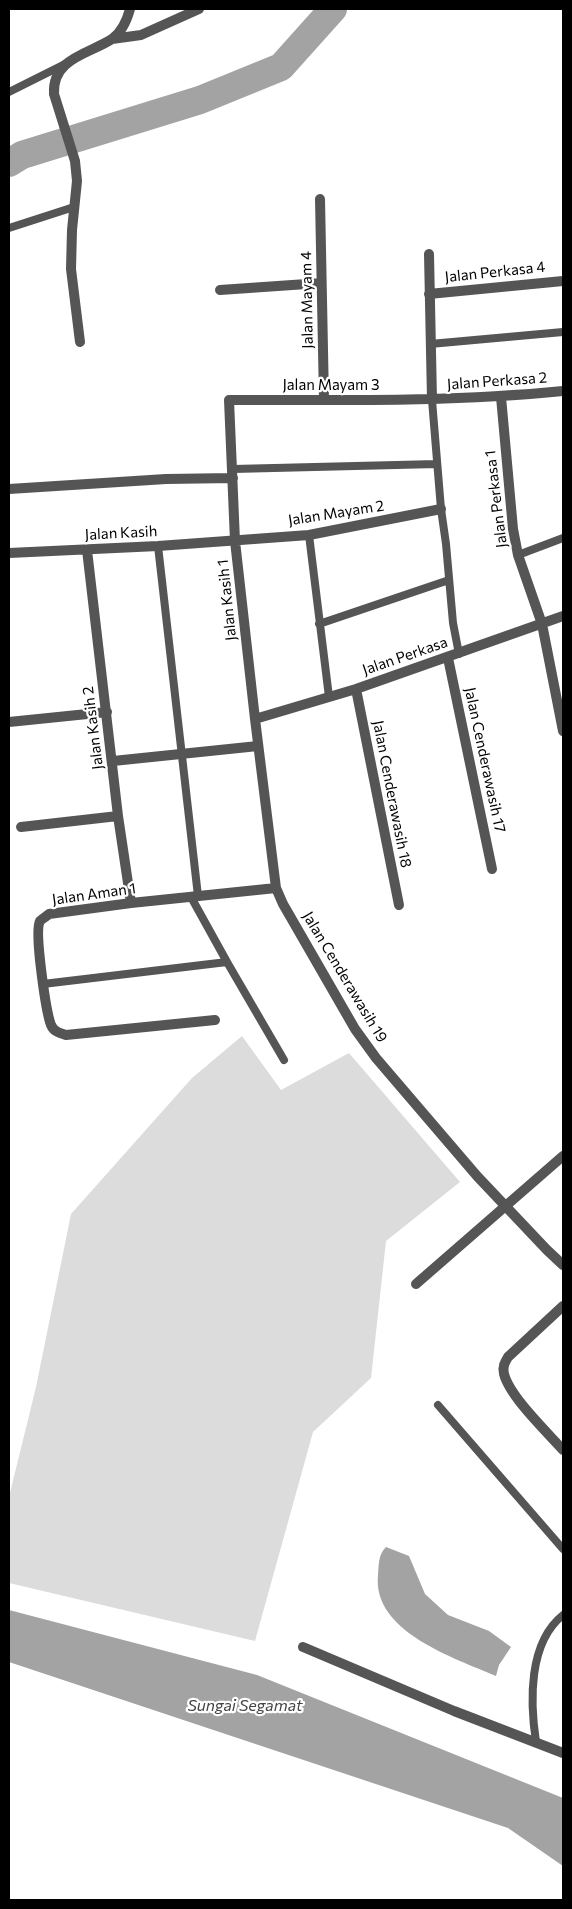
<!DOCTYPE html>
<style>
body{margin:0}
#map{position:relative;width:572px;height:1909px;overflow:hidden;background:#fff;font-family:Commissioner,sans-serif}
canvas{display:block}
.frame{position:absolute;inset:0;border:10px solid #000;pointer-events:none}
</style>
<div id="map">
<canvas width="572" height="1909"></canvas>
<div class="frame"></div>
</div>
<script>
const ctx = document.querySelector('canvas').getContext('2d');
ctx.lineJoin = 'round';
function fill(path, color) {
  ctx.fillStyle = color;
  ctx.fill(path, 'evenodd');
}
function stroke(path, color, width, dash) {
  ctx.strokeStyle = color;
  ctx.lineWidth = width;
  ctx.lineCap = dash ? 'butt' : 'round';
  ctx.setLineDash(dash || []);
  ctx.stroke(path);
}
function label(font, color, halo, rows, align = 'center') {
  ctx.font = font + ' Commissioner,sans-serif';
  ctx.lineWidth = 4.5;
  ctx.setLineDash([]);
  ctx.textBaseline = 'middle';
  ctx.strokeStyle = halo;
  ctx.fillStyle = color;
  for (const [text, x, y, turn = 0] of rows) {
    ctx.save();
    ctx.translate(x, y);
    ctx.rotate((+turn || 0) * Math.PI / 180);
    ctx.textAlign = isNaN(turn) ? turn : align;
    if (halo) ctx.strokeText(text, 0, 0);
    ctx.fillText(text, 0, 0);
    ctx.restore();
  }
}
fill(new Path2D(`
 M242 1036 281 1090 349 1053 460 1182 386 1241 371 1378 313 1432 255 1641 9 1583V1497L36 1387 71 1214 192 1078Z`), '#dcdcdc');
fill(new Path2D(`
 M386 1547 409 1556 425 1594 448 1615 489 1631 511 1647 499 1665 496 1676C455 1658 372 1632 378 1575 379 1564 378 1555 386 1547Z
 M9 1610 257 1675 563 1798V1866L508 1828 9 1662Z`), '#a3a3a3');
stroke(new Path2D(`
 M9 163 22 155 200 100 281 67 333 9`), '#a3a3a3', 28);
stroke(new Path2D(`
 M9 92 65 64
 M9 228 74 207
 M430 344 563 332
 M432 400 441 509 446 544 453 623 459 654
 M233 469 437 464
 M309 535 329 697
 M158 546 198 896
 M518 555 563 538
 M319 624 449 580
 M227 962 284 1060
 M43 984 227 962 191 897
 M438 1405 563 1549
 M536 1742C530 1702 528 1643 563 1615`), '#555', 8);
stroke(new Path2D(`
 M112 39 141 35 199 9
 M320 199 324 400
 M429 254 432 400
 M220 290 321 283
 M429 294 563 281
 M80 342 71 269 72 230 77 181 75 161 54 94C52 58 89 54 112 39 122 32 127 20 130 9
 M563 391C452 402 341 400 229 400L235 541 255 719 276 888 283 904 355 1029 376 1058 477 1176 547 1250 563 1265
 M501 397 513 529 518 555 542 624 563 731
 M9 489 166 479 233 478
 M87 550 118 816 131 903
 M9 553 158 546 309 535 441 509
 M448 658 492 869
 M356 689 399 905
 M255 719 356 689 563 616
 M9 722 107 712
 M113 761 258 746
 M21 827 118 816
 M215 1020 66 1035C60 1033 54 1032 51 1025 46 1012 34 931 40 921 42 919 47 916 49 914L131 903 276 888
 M416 1284 563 1156
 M563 1306 508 1357C505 1362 502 1367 504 1374 510 1397 547 1432 563 1450
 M303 1647 454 1711 563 1753`), '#555', 10);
label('15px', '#000', '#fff', [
 ["Jalan Perkasa 4",495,272,-6],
 ["Jalan Mayam 4",307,300,-91],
 ["Jalan Perkasa 2",497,381,-4],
 ["Jalan Mayam 3",331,385],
 ["Jalan Perkasa 1",496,499,-97],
 ["Jalan Mayam 2",336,513,-9],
 ["Jalan Kasih",121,533,-3],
 ["Jalan Kasih 1",227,600,-96],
 ["Jalan Perkasa",405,656,-19],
 ["Jalan Kasih 2",93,728,-97],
 ["Jalan Cenderawasih 17",485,760,78],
 ["Jalan Cenderawasih 18",392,794,79],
 ["Jalan Aman 1",94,894,-8],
 ["Jalan Cenderawasih 19",345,977,59]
]);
label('italic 16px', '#444', '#fff', [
 ["Sungai Segamat",245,1706]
]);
</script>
